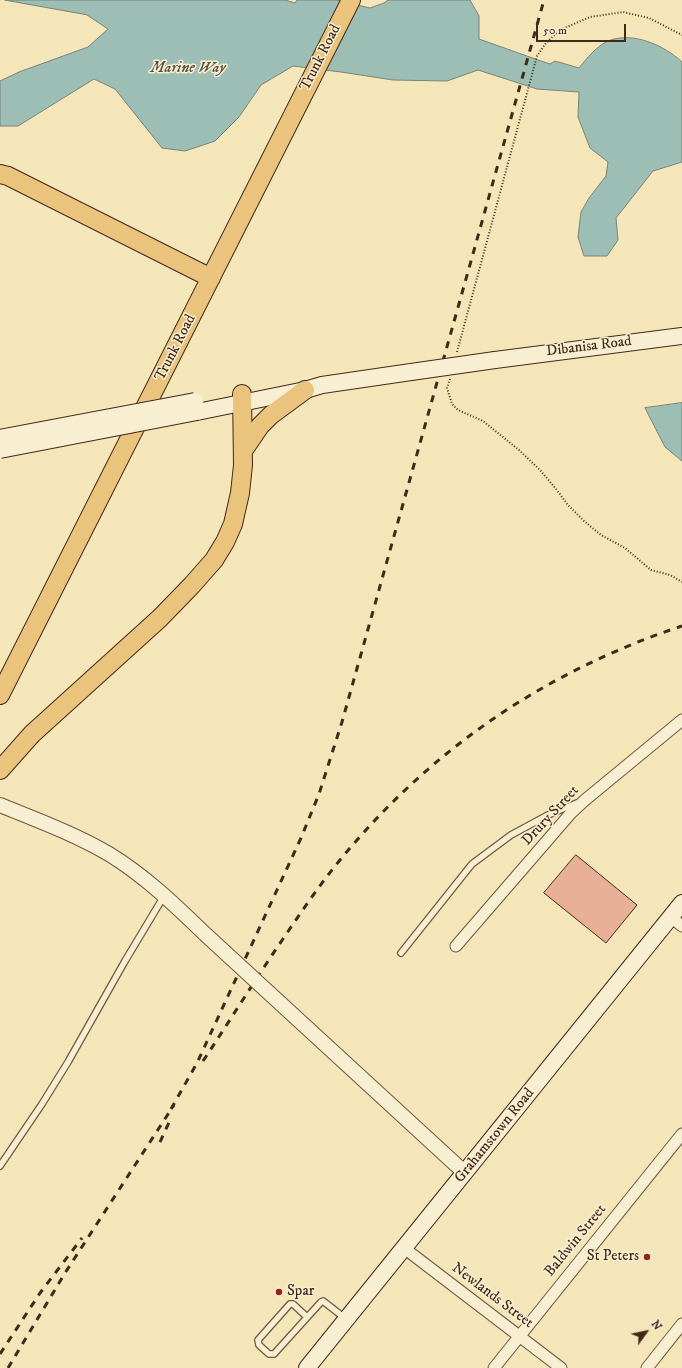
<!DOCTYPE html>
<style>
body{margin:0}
#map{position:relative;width:682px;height:1368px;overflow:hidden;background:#f5e6ba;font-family:"IM FELL DW Pica",serif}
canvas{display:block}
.north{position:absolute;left:626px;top:1312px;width:40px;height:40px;-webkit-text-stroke:3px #f8efd2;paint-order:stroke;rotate:57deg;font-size:11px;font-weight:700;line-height:16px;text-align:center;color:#422818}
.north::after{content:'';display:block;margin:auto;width:14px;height:18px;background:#422818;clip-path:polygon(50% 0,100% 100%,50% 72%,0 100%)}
.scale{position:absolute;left:536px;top:24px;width:90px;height:18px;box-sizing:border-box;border:2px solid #422818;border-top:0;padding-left:5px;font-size:12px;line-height:14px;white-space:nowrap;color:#422818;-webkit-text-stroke:3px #f8efd2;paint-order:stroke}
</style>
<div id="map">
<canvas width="682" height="1368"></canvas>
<div class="north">N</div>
<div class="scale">50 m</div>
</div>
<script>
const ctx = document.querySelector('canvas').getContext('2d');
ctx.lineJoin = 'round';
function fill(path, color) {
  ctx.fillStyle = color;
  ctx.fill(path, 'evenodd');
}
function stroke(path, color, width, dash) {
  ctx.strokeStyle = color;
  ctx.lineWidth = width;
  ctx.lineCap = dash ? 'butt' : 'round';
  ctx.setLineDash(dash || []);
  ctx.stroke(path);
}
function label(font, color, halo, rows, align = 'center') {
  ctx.font = font + ' "IM FELL DW Pica",serif';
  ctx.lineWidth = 3;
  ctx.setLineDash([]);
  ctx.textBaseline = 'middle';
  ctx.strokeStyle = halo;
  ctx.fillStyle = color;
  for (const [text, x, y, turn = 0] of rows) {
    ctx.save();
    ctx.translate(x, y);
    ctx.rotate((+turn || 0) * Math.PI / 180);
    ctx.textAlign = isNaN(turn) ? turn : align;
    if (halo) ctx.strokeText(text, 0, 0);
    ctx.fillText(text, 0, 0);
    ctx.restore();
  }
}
const water = new Path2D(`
 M5 0H285L295 3 297 0H336L370 8 384 3 388 0H470L479 16V39L541 61 550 64 555 61 579 68C586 59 597 46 608 41 632 31 664 45 682 62V162L653 171 616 218 618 240 607 256H584L578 237 581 212 589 198 606 176 608 162 590 148 578 117 579 92 537 89 478 70 447 81 393 80 341 72 293 66 261 85 239 117 215 141 185 151 162 148 115 89 94 79 18 126H0V81L19 72 88 47 108 29 87 15Z
 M682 403V461L665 447 645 408Z`);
fill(water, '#9dbeb5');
stroke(water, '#798276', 1);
const building = new Path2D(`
 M576 855 637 905 606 943 544 893Z`);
fill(building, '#e8b096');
stroke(building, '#422818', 1);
const service = new Path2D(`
 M401 953 472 864 511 835 548 815 577 803
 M0 1166 42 1104 68 1062 125 961 164 896
 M307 1317 293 1304H290L258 1340 259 1345 269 1354H274L321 1302 323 1301 346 1319`);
const minor = new Path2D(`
 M671 917 682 926
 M456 946 571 813 585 800 682 720
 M404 1248 561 1368
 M494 1368 682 1134
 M647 1368 682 1324`);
const tertiary = new Path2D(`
 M0 805C37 820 75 834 109 854 145 876 175 905 205 934
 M280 1003 465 1173`);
const secondary = new Path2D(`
 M495 360 682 336
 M197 412 305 390 322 385 411 372
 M307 1368 682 903`);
const primary = new Path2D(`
 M0 174 8 176 211 278
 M243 451 260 426 271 415 305 390
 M0 695 351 0
 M0 770 32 734 160 618 192 585 214 560 225 542 233 524 240 493 243 465 242 394`);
stroke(service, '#6f5840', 8);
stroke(minor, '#6f5840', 13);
stroke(tertiary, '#6f5840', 16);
stroke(secondary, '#422818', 18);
stroke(primary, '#422818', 20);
stroke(new Path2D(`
 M457 352 537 56 546 43 560 30 590 17 623 12 649 18 682 35
 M450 379 447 388 452 404 458 410 483 421 519 450 540 470 556 489 568 505 584 521 601 535 625 548 651 570 670 575 682 582`), '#422818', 2, [1, 2]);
stroke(service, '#f8efd2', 5.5);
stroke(minor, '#f8efd2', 11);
stroke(tertiary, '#f8efd2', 14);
stroke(secondary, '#f8efd2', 16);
stroke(primary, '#eac37d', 18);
stroke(new Path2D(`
 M203 1061C231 1019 258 975 287 933 304 908 321 883 340 860 431 749 546 671 682 626
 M171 1109 197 1063 301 838 319 794 342 722 544 0
 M160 1142 171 1118
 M0 1354 40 1293 82 1238
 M8 1368 65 1273 174 1105`), '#422818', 3, [7, 7]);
const tertiaryBridge = new Path2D(`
 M205 934 280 1003`);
const secondaryBridge = new Path2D(`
 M411 372 495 360
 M0 438 195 401
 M0 450 197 412`);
stroke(tertiaryBridge, '#6f5840', 16, []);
stroke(secondaryBridge, '#422818', 18, []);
stroke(tertiaryBridge, '#f8efd2', 14);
stroke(secondaryBridge, '#f8efd2', 16);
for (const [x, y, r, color] of [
 [647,1257,4,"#8f2418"],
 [279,1292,4,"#8f2418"]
]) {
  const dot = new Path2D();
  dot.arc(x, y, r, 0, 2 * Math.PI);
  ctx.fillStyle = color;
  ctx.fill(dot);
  stroke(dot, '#f8efd2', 1.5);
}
label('15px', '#422818', '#f8efd2', [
 ["Trunk Road",321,58,-63],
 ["Dibanisa Road",589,347,-7],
 ["Trunk Road",176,348,-63],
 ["Drury Street",551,816,-47],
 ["Grahamstown Road",495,1136,-51],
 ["Baldwin Street",576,1241,-51],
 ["Newlands Street",492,1296,37]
]);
label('15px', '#422818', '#f8efd2', [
 ["St Peters",639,1257],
 ["Spar",287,1292,"left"]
], 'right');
label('italic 16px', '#594e3f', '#f8efd2', [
 ["Marine Way",188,69]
]);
</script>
